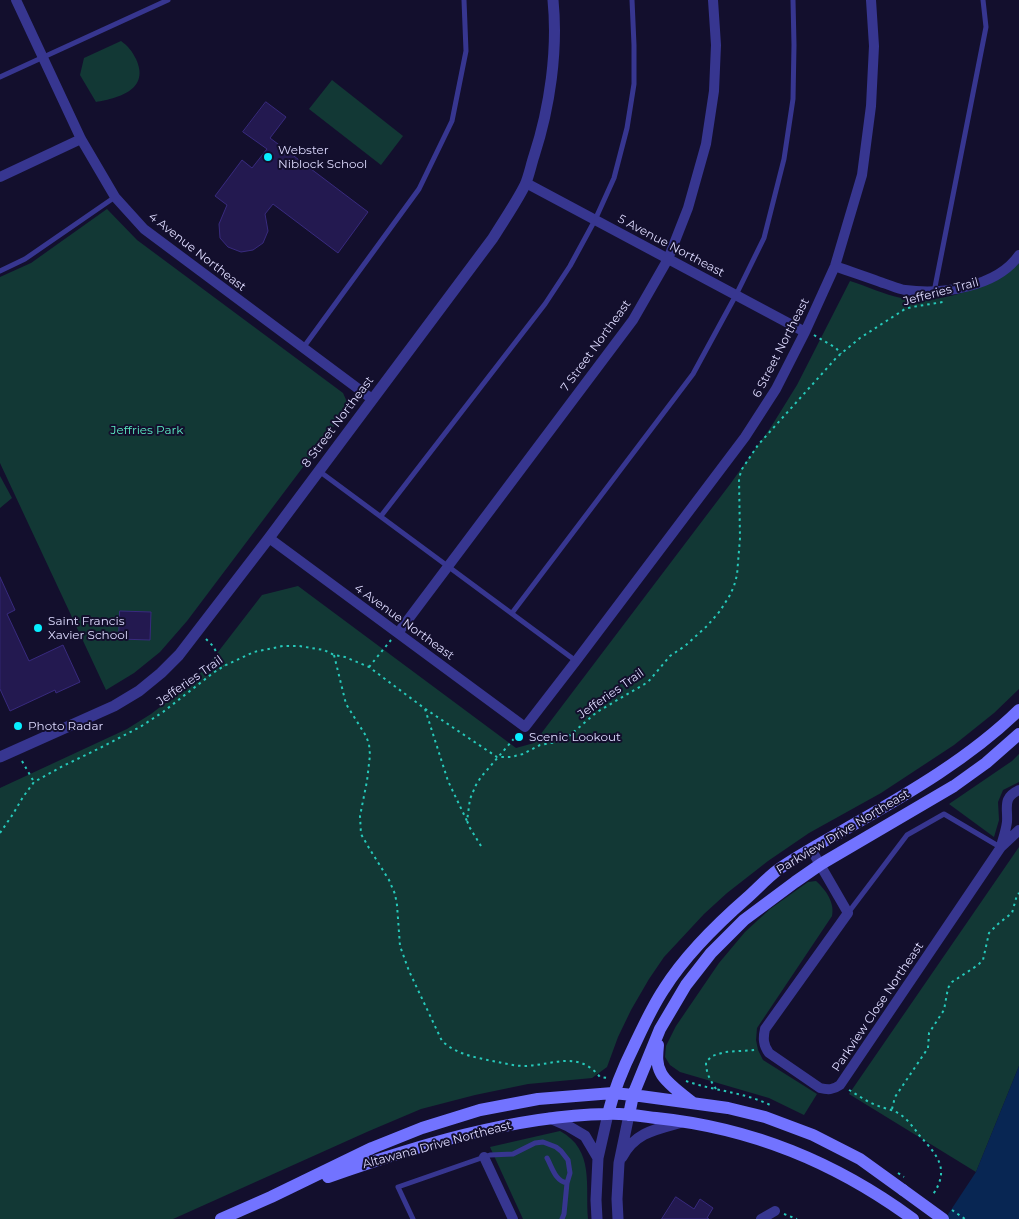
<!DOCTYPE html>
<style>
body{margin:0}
canvas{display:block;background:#130f2d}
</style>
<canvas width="1019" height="1219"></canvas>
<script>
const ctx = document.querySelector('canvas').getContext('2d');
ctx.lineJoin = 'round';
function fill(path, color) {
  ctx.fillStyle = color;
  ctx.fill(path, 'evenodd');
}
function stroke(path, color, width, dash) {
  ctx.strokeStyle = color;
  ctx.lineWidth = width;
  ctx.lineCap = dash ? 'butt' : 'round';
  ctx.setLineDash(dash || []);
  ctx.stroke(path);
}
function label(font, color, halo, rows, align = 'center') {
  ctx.font = font + ' Montserrat,sans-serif';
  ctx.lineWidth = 4;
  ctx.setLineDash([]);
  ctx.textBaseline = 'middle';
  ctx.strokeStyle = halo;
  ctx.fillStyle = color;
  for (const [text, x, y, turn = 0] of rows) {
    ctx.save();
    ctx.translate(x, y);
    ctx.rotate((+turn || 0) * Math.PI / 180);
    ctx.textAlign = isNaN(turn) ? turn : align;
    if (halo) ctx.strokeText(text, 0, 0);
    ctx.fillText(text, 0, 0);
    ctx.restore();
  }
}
fill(new Path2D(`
 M121 41C128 46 132 51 136 59 150 89 120 98 96 102L80 75 84 58Z
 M332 80 403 136 381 165 309 109Z
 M107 209 137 240 343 393 347 402 346 410 187 621 160 652 134 673 106 690 0 463V277L31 263Z
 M1019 263V689L994 713 954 745 881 793 809 833 768 861 727 893 704 914 664 957 649 979 631 1010 618 1037 607 1067 592 1078 528 1084 475 1095 421 1109 369 1131 173 1219H0V788L127 729 151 714 190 684 208 665 262 595 298 586 516 748 534 743 731 483 771 427 797 385 850 281C866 286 885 295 901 298 934 306 995 287 1019 263Z
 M0 476 12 498 0 508Z
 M1019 754V782L1003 790 998 802 999 820 994 837 949 804 1012 761Z
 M1019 847V1066L976 1172 849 1094Z
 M816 881C826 890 835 903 832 916L757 1028 756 1040 758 1050 763 1060 817 1094 804 1115 769 1098 680 1072 670 1065 665 1057 666 1046 676 1026 719 963 745 932 770 909 808 882Z
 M560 1131C595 1150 585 1186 588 1219H523L490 1147Z`), '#123835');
fill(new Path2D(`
 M1019 1066V1219H945L976 1172Z`), '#082653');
const building = new Path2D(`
 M266 102 286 117 270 138 368 212 338 253 273 204 265 214 268 231 263 243 253 250 241 252 228 247 220 238 219 224 227 205 215 196 242 160 252 168 267 149 243 132Z
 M0 577 15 610 7 614 29 661 63 645 80 682 56 693 55 690 10 711 0 689Z
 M120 611 151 612 150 640 119 639Z
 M676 1197 694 1209 700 1199 713 1208 707 1218 709 1219H662Z`);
fill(building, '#231950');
stroke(building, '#382a7e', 1);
stroke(new Path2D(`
 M814 335 836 348 841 354
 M206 639 213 646 224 666
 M334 655 346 704 366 736 369 744 370 755 367 781 360 816 361 834 369 848 389 880 395 894 397 905 400 946 409 971 442 1041C457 1055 478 1058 498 1062 507 1064 516 1066 525 1066 554 1065 578 1050 600 1077L607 1078
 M369 667 391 640
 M425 709 448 781 467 821
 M22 761 34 782
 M0 833 13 814 23 797 34 782 63 766 98 749 140 727 163 712 213 673 224 666 254 652 283 646H299L324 650 334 655 345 657 369 667 424 708 497 757H511L523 754 540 745 557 742 569 736 597 712 648 682 670 656 685 646 707 626 720 611 730 595 734 586 737 575 740 538 739 478 742 469 758 445 837 357 860 338 905 309 912 307 943 302
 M481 846 470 828 467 821 470 799 476 785 481 777 518 734
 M686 1081C714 1091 744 1092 770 1105
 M716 1089C710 1080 706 1073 706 1062L712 1056 725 1052 755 1050
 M849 1090C858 1095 867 1102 876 1105 885 1109 893 1109 901 1115 908 1120 914 1128 919 1135 937 1155 951 1169 932 1196
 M892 1109 895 1097 928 1048 929 1033 944 1010 948 988 952 982 978 965 983 960 989 933 998 924 1012 913 1017 895 1019 893
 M952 1210 965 1219
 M784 1214 797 1219`), '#26c9ba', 2, [2.5, 4]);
stroke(new Path2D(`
 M0 77 168 0
 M0 271 25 259 115 197
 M934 292 986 27 983 0
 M303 348 419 189 452 121 466 51 464 0
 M319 471 576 661
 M381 516 545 304 570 266 595 220 614 178 627 128 634 84V45L632 0
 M512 613 693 374 736 295 764 238 784 159 793 99 794 45 793 0
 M848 913 907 835 944 814 1000 847
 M547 1158C552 1167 555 1181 567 1183
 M413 1219 398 1187 490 1155 513 1154 535 1143 543 1142 556 1147 561 1151 568 1160 570 1173 567 1183 564 1214 562 1219`), '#373690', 5);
stroke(new Path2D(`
 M16 0 81 139 115 197 144 229 372 399
 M0 177 81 139
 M526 183 805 332
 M835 266C851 272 867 277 883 283 890 285 898 289 905 290 942 295 997 287 1019 255
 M269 538 525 727 576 661 745 437 776 389 805 332 835 266 862 175 871 106 874 46 871 0
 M398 633 633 320 668 259 688 208 706 144 714 91 716 45 713 0
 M1001 846C1003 839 1006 830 1007 822 1008 807 1002 798 1019 790
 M811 849 848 913 765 1029C763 1038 763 1045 769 1053L820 1088C828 1090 833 1090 840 1085L1001 847 1019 830
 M484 1157 513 1219
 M761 1219 775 1211`), '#373690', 10);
stroke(new Path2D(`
 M0 757 114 706 139 691 161 673 179 655 269 538 493 238C504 220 516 203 525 185 529 176 531 165 534 156 550 107 558 50 553 0
 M550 1118 568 1126 585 1136 598 1158
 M622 1157C635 1132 657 1129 682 1122
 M597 1219 596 1200 598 1158 608 1114
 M618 1219 617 1199 619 1163 629 1115`), '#373690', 11);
stroke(new Path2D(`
 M658 1045C657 1055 656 1064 661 1073 665 1082 684 1096 693 1103
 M608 1114C614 1090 623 1068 634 1046 643 1027 652 1007 664 989 686 954 717 924 748 897 758 888 768 877 779 869 802 853 827 840 851 826 909 793 971 757 1019 710
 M629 1115 633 1095 660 1029 686 985 711 953 744 920 795 882 821 864 954 786 986 763 1019 734
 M328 1177C416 1146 513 1116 607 1114 623 1113 640 1116 656 1118 752 1128 835 1162 913 1219
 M221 1219 271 1197 372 1148 422 1128 480 1110 538 1099 613 1093 633 1095 728 1108 765 1117 813 1135 860 1159 903 1190`), '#7273ff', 12);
stroke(new Path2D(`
 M898 1173 904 1177`), '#26c9ba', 2, [2.5, 4]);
stroke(new Path2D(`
 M903 1190 943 1219`), '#7273ff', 12);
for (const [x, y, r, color] of [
 [268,157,5,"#07eeff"],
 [38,628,5,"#07eeff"],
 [18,726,5,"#07eeff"],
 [519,737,5,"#07eeff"]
]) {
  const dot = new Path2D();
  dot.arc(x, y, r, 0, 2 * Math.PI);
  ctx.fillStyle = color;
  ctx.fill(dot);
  stroke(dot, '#130f2d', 2);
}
label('12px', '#dedbff', '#130f2d', [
 ["Webster",278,150],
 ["Niblock School",278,164],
 ["Saint Francis",48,621],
 ["Xavier School",48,635],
 ["Photo Radar",28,726],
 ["Scenic Lookout",529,737]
], 'left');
label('12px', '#dedbff', '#130f2d', [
 ["5 Avenue Northeast",671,246,28],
 ["4 Avenue Northeast",197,252,38],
 ["Jefferies Trail",941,292,-15],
 ["7 Street Northeast",596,346,-54],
 ["6 Street Northeast",781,348,-63],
 ["8 Street Northeast",338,422,-53],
 ["4 Avenue Northeast",404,622,36],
 ["Jefferies Trail",190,681,-35],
 ["Jefferies Trail",611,694,-35],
 ["Parkview Drive Northeast",843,832,-31],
 ["Parkview Close Northeast",878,1007,-56],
 ["Altawana Drive Northeast",437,1145,-15]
]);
label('12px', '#5cebc3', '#130f2d', [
 ["Jeffries Park",147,430]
]);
</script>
